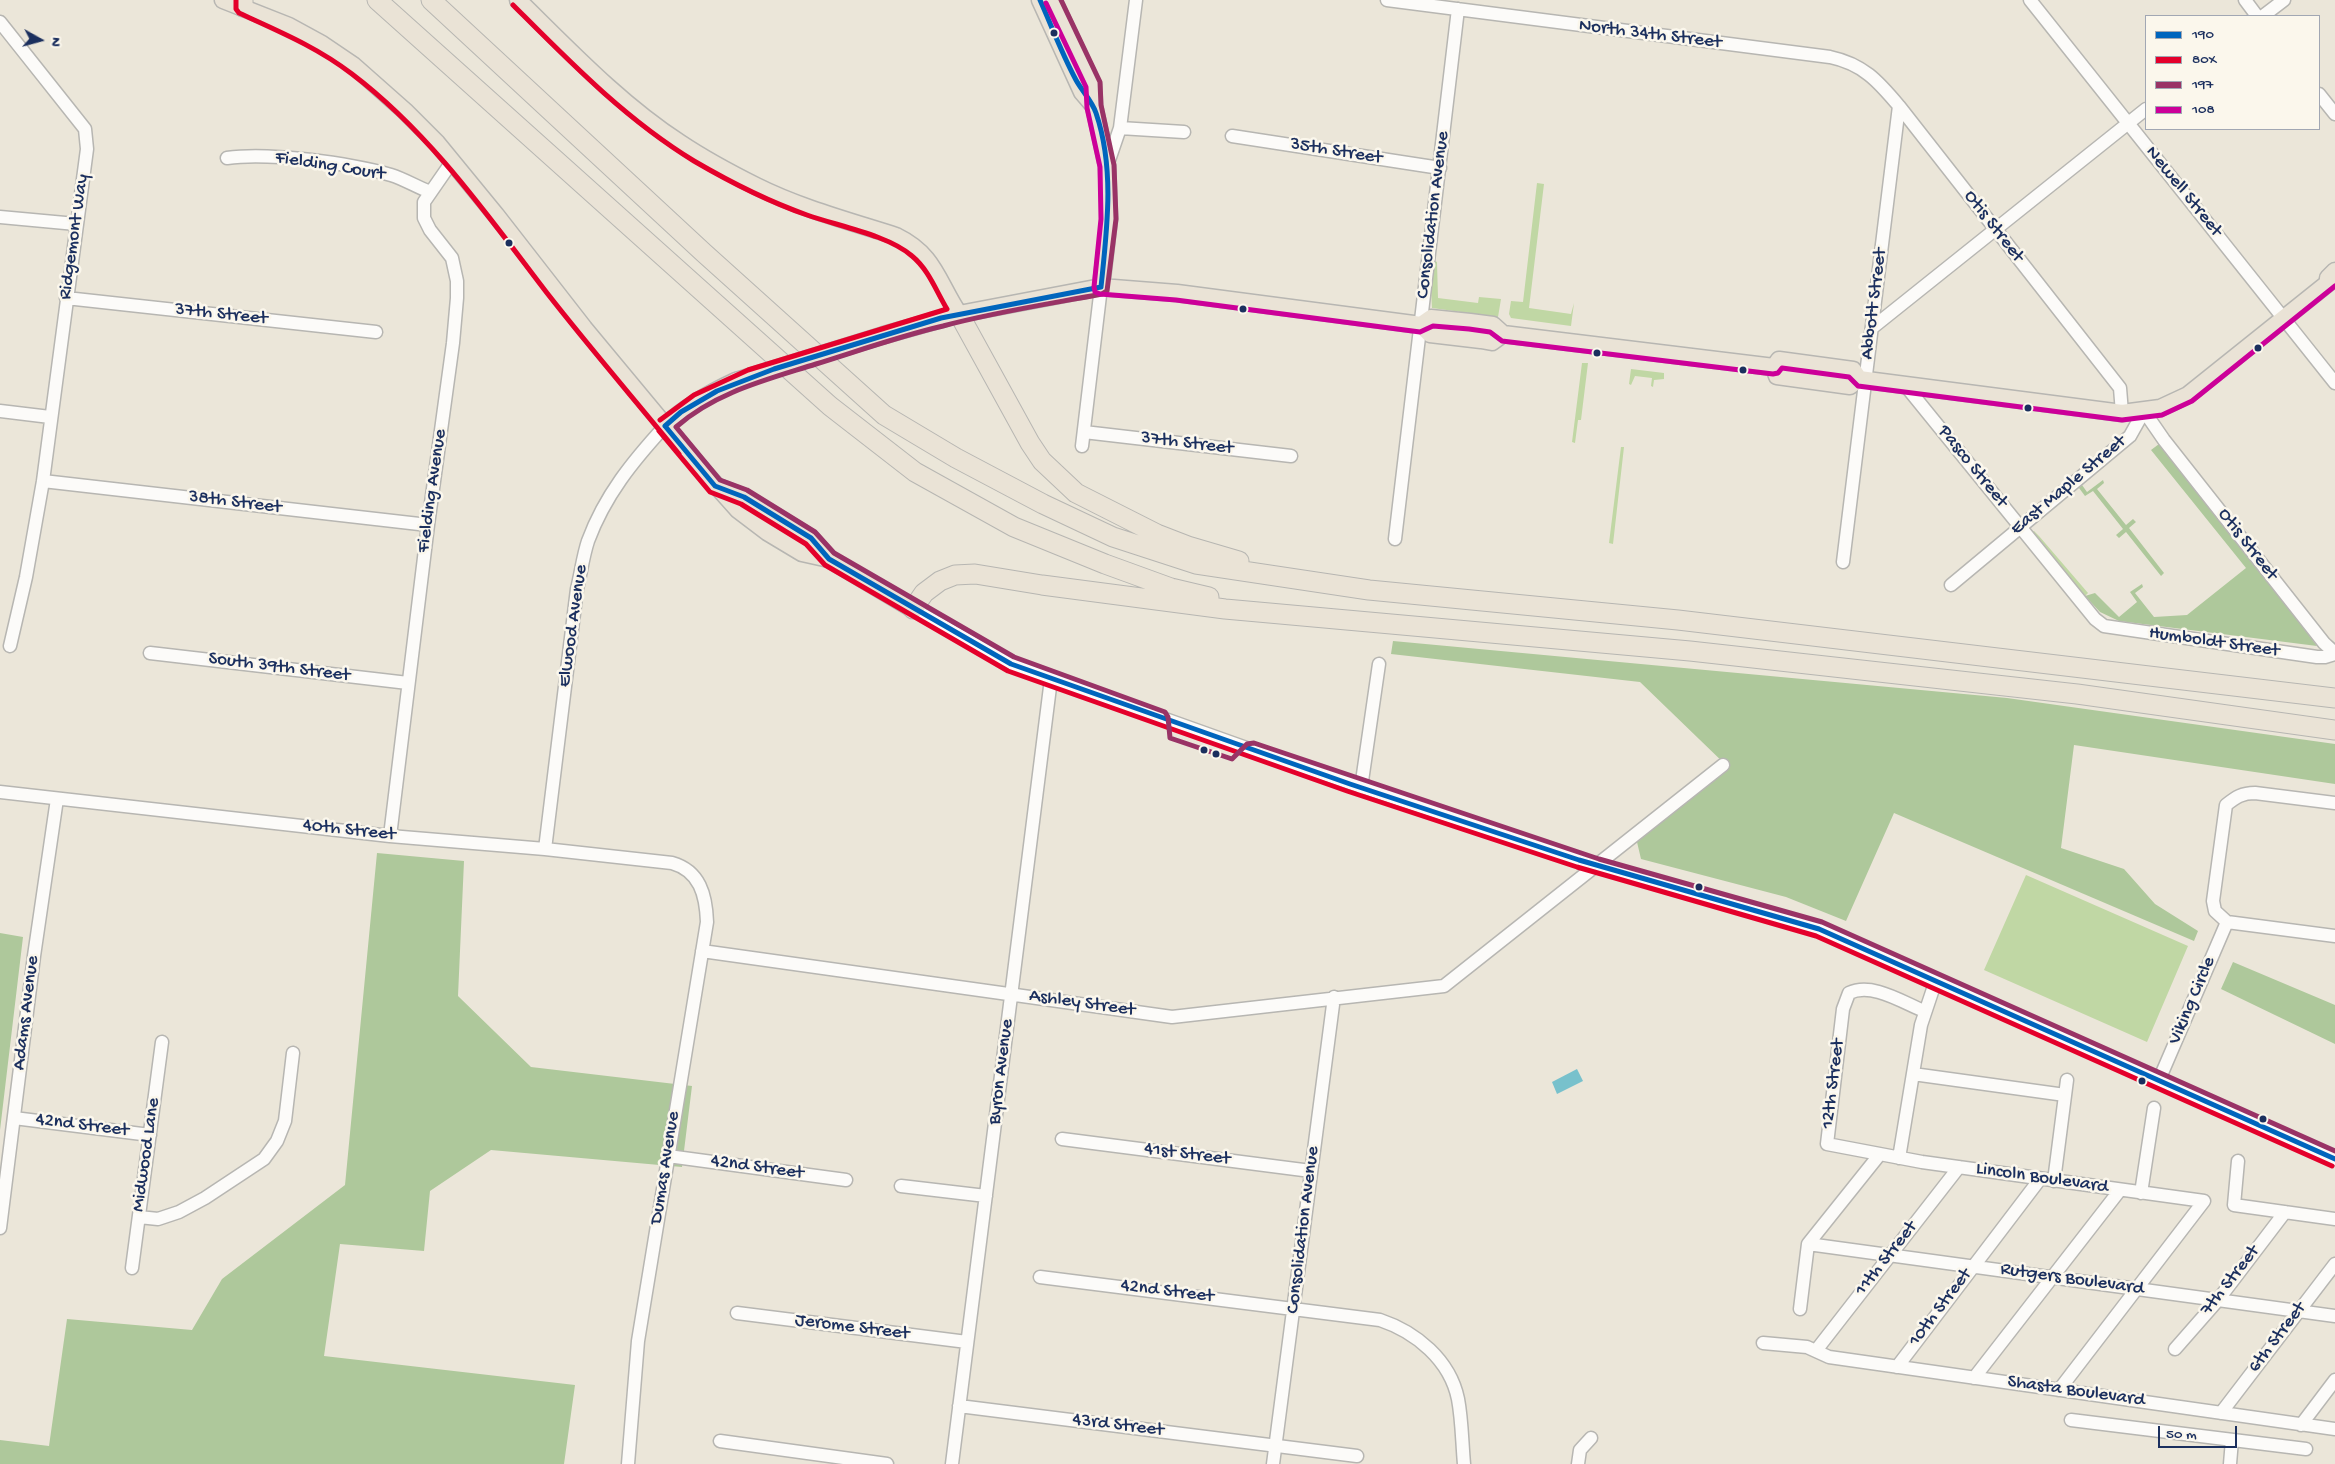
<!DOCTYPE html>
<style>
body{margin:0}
#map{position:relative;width:2335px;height:1464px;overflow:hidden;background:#ebe6d9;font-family:"Gochi Hand",sans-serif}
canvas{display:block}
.legend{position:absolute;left:2145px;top:15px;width:175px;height:115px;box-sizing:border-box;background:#fbf7ec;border:1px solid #a1a7b3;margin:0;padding:6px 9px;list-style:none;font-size:15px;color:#1b2f5e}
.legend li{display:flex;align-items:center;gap:10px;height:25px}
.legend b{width:25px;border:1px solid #a1a7b3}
.north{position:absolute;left:15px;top:15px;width:50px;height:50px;-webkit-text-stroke:4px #fbf7ec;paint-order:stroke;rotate:97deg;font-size:14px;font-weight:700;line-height:20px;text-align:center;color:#1b2f5e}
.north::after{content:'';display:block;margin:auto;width:18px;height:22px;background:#1b2f5e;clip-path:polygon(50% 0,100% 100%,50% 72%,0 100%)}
.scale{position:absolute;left:2158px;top:1426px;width:79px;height:22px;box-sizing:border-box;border:2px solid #1b2f5e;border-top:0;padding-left:6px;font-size:15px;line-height:18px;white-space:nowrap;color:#1b2f5e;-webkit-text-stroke:4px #fbf7ec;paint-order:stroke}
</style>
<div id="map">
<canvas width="2335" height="1464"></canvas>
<ul class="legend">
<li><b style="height:6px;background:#0065bd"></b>190</li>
<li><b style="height:6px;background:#e4002b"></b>80X</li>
<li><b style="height:6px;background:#936"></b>197</li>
<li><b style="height:6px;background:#c09"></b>108</li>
</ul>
<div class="north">N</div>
<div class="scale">50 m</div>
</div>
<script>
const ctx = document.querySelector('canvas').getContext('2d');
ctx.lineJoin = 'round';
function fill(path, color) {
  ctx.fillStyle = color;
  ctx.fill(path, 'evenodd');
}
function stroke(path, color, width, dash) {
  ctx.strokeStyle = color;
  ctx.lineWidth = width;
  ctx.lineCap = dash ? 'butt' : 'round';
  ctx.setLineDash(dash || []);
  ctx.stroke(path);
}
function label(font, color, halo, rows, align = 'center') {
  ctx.font = font + ' "Gochi Hand",sans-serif';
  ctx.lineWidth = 5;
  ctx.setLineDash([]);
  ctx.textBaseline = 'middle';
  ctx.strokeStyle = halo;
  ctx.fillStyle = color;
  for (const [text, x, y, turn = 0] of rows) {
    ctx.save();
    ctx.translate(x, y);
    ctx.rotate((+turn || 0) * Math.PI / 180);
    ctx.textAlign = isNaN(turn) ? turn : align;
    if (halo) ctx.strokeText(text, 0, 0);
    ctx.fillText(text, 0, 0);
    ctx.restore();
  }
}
fill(new Path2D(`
 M1537 183 1544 184 1529 308 1571 314 1574 303 1571 326 1511 318 1509 314 1511 301 1523 302Z
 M1435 261 1437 262 1438 298 1478 303 1479 297 1501 299 1498 317 1432 308 1431 289Z
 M1582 363H1588L1581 420H1578L1575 443 1572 442Z
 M1631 369 1664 373V379L1654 380 1653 387 1651 386 1652 378 1635 376 1631 385 1629 384Z
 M1621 447H1624L1613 544 1609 543Z
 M2034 531 2039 536 2088 593 2085 596 2053 561 2032 532Z
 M2026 875 2188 946 2147 1042 1984 970Z`), '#c0d7a4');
fill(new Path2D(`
 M2159 444 2253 560 2317 646 2119 621 2100 612 2085 596 2095 593 2119 617 2137 602 2130 592 2142 584 2143 587 2135 593 2154 617 2187 615 2246 568 2151 450Z
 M2103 480 2104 483 2097 489 2126 525 2133 519 2136 522 2129 528 2164 573 2161 576 2126 532 2119 538 2116 535 2123 529 2093 491 2085 496 2079 488 2082 485 2087 492Z
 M1393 641 2007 698 2335 744V784L2074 745 2061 848 2124 869 2155 904 2198 931 2194 941 1894 813 1846 921 1786 897 1641 859 1637 842 1729 768 1640 682 1391 654Z
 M377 853 464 861 458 996 531 1067 692 1086 682 1167 491 1150 430 1191 424 1251 340 1244 324 1356 575 1385 564 1464H0V1440L49 1446 67 1319 192 1330 222 1279 345 1185Z
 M0 933 23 937 0 1130Z
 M2233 962 2335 1005V1044L2221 989Z`), '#aec89b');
fill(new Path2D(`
 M1577 1069 1583 1081 1557 1094 1552 1082Z`), '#78c1cc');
const minor = new Path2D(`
 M1387 0 1830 57C1863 64 1878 81 1899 106L2120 388 2122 413
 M2030 0 2335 383
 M2245 0 2257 16
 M2263 16 2284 0
 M0 22 85 129 87 149 43 481 26 577 10 646
 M2319 94 2335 114
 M1120 128 1184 132
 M1232 136 1440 168
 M227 158C269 152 349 163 391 175 404 179 417 187 430 192
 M1107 166 1120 128 1136 0
 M0 217 76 224
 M66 298 376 332
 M1872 328 2146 109
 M1905 385 2095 619 2104 626 2317 657H2325L2335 654
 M0 411 50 417
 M1084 432 1291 456
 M1082 446 1101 287
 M43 481 428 525
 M1395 539 1458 9
 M1843 562 1899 106
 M1951 585 2130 436 2144 411 2164 440 2324 643 2335 653
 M913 609 1011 664 1252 750 1597 866 1819 929 2335 1159
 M150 653 408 683
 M1361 788 1379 664
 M0 792 390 836 545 849 672 863C700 871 706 895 707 922L638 1341 628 1464
 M2335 803 2255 793C2242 793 2236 797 2226 805L2213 901 2215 911 2227 922 2335 936
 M390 836 428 525 453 343 457 298V281L452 258 430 230 424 218V202L451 163
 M545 849 577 589C581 573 583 556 588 541 605 495 633 461 665 426
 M702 951 1172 1017 1444 986 1723 765
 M1924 1011C1902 1002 1872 982 1849 993L1843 1009 1827 1144 1922 1162 2204 1201 2059 1390
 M1913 1074 2065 1095
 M2159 1080 2227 922
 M14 1118 150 1135
 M1062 1139 1311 1171
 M668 1156 846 1180
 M1899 1158 1921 1025 1936 980
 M2238 1161 2234 1205 2335 1219
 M2054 1181 2067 1080
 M901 1186 986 1196
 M2141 1193 2154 1108
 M139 1217 158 1219 179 1212 205 1198 264 1159 277 1141 285 1121 293 1053
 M0 1228 34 956 57 799
 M1808 1244 2335 1316
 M132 1268 162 1042
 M1040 1277 1380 1320C1416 1332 1450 1360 1458 1399 1462 1420 1462 1442 1464 1464
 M1800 1309 1808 1244 1880 1154
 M737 1313 967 1342
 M1763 1343 1807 1347 1829 1357 2335 1429
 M2175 1349 2218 1300 2285 1212
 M1818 1352V1348L1959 1167
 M1897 1367 2040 1179
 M1974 1378 2120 1190
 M959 1406 1357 1456
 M2221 1413 2335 1264
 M2071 1420 2306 1449
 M2301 1425 2335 1380
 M720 1441 887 1464
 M952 1464 1051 679
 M1273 1464 1334 997
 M1578 1464 1580 1450 1591 1438
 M2230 1464 2232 1440`);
const major = new Path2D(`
 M223 0 289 26 322 44 353 65 405 111 437 143 496 215 584 328 697 464 738 510 767 532 802 553 829 559
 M518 0C569 50 620 104 680 143 704 159 730 173 756 186 800 208 849 221 896 236 935 255 937 281 959 314
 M1040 0 1082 92 1094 106
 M1053 0 1093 85 1094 106 1107 166 1109 219 1101 287
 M1421 325 1431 318 1470 322 1493 325 1503 334 1774 367
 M1421 325 1430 334 1481 340 1492 342 1503 334
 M884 335 959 314 1101 287 1177 293 1421 325
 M1774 367 1777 376 1850 386 1859 379 2122 413 2160 408 2188 395 2328 283V278L2335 271
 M1774 367 1779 360 1853 370 1859 379
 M665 426C687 406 710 393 736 381
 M721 488 744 497 811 538 829 559 913 609`);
const highway = new Path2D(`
 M377 0 830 406 915 472 1014 527 1105 564 1171 588 1209 597
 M431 0 704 253 884 415 956 458 1043 504 1113 537 1196 564 1369 590 1678 620 2335 698
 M243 7V0
 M959 314 1030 443 1042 461 1076 493 1157 534 1188 546 1239 561
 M913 609 924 593 940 581 955 575 975 574 1042 585 1225 609 1690 651 2077 694 2335 730`);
stroke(minor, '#b7b6b2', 15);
stroke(major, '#b7b6b2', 19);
stroke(highway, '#b7b6b2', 21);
stroke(minor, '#fcfbf9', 12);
stroke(major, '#eae3d6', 16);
stroke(highway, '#eae3d6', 19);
const majorBridge = new Path2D(`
 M736 381 884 335`);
stroke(majorBridge, '#b7b6b2', 19, []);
stroke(majorBridge, '#eae3d6', 16);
stroke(new Path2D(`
 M1040 0C1052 27 1062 54 1076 80 1082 91 1092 101 1096 113 1115 169 1107 229 1101 287
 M665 426 715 486 744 497 811 538 829 559 1011 664 1350 784 1579 860 1819 929 2335 1159
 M665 426 681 412 717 391 774 369 941 318 1101 287`), '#0065bd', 5);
stroke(new Path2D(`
 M236 0V9L239 13C278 31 317 47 352 74 430 133 488 216 547 293 590 348 635 400 679 454
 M513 5C569 61 625 119 694 161 730 182 767 201 807 215 838 226 888 235 912 256 929 270 936 291 947 309L748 370 694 395 660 420
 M659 431 710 492 741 504 806 544 825 565 1008 671 1347 791 1577 867 1816 936 2332 1166`), '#e4002b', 5);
stroke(new Path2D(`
 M1061 0 1100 82 1101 105 1114 165 1116 219 1107 291 1102 294C1049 304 995 312 943 326 900 336 858 351 816 364 766 380 716 392 676 427L720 480 747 490 815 532 834 553 1014 657 1165 712 1168 717 1170 738 1232 759 1247 744 1254 743 1599 859 1822 922 2335 1151`), '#936', 5);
stroke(new Path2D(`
 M1046 3 1086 87 1087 108 1100 167 1101 219 1094 287 1095 292 1100 294 1176 300 1420 332 1433 326 1469 329 1490 332 1502 341 1773 374 1778 373 1782 368 1849 377 1858 386 2122 420 2162 415 2192 401 2335 286`), '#c09', 5);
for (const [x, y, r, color] of [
 [1054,33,4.5,"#1b2f5e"],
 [509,243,4.5,"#1b2f5e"],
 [1243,309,4.5,"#1b2f5e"],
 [2258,348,4.5,"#1b2f5e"],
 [1597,353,4.5,"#1b2f5e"],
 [1743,370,4.5,"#1b2f5e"],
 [2028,408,4.5,"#1b2f5e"],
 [1204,750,4.5,"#1b2f5e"],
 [1216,754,4.5,"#1b2f5e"],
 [1699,887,4.5,"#1b2f5e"],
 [2142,1081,4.5,"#1b2f5e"],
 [2263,1119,4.5,"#1b2f5e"]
]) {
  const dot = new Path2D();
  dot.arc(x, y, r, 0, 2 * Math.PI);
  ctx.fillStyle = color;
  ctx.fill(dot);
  stroke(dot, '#fbf7ec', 2);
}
label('19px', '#1b2f5e', '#fbf7ec', [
 ["North 34th Street",1650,35,7],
 ["35th Street",1336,152,9],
 ["Fielding Court",330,167,9],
 ["Newell Street",2183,192,51],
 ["Consolidation Avenue",1434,215,-83],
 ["Otis Street",1993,227,52],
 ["Ridgemont Way",75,237,-82],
 ["Abbott Street",1875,304,-83],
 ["37th Street",221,315,6],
 ["37th Street",1187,444,7],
 ["Pasco Street",1972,467,51],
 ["East Maple Street",2069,486,-40],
 ["Fielding Avenue",433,491,-82],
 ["38th Street",235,503,7],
 ["Otis Street",2247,545,52],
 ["Elwood Avenue",574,626,-82],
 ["Humboldt Street",2214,643,8],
 ["South 39th Street",279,668,7],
 ["40th Street",349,831,6],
 ["Viking Circle",2193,1001,-67],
 ["Ashley Street",1082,1004,8],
 ["Adams Avenue",27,1013,-83],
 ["Byron Avenue",1002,1072,-83],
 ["12th Street",1834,1084,-83],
 ["42nd Street",82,1126,7],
 ["Midwood Lane",147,1155,-82],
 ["41st Street",1187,1155,7],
 ["Dumas Avenue",666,1168,-81],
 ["42nd Street",757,1168,8],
 ["Lincoln Boulevard",2042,1179,8],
 ["Consolidation Avenue",1304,1230,-83],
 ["11th Street",1887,1259,-52],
 ["Rutgers Boulevard",2072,1280,8],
 ["7th Street",2231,1281,-52],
 ["42nd Street",1167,1292,7],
 ["10th Street",1941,1308,-53],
 ["Jerome Street",852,1328,7],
 ["6th Street",2278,1338,-53],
 ["Shasta Boulevard",2076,1392,8],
 ["43rd Street",1118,1426,7]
]);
</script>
